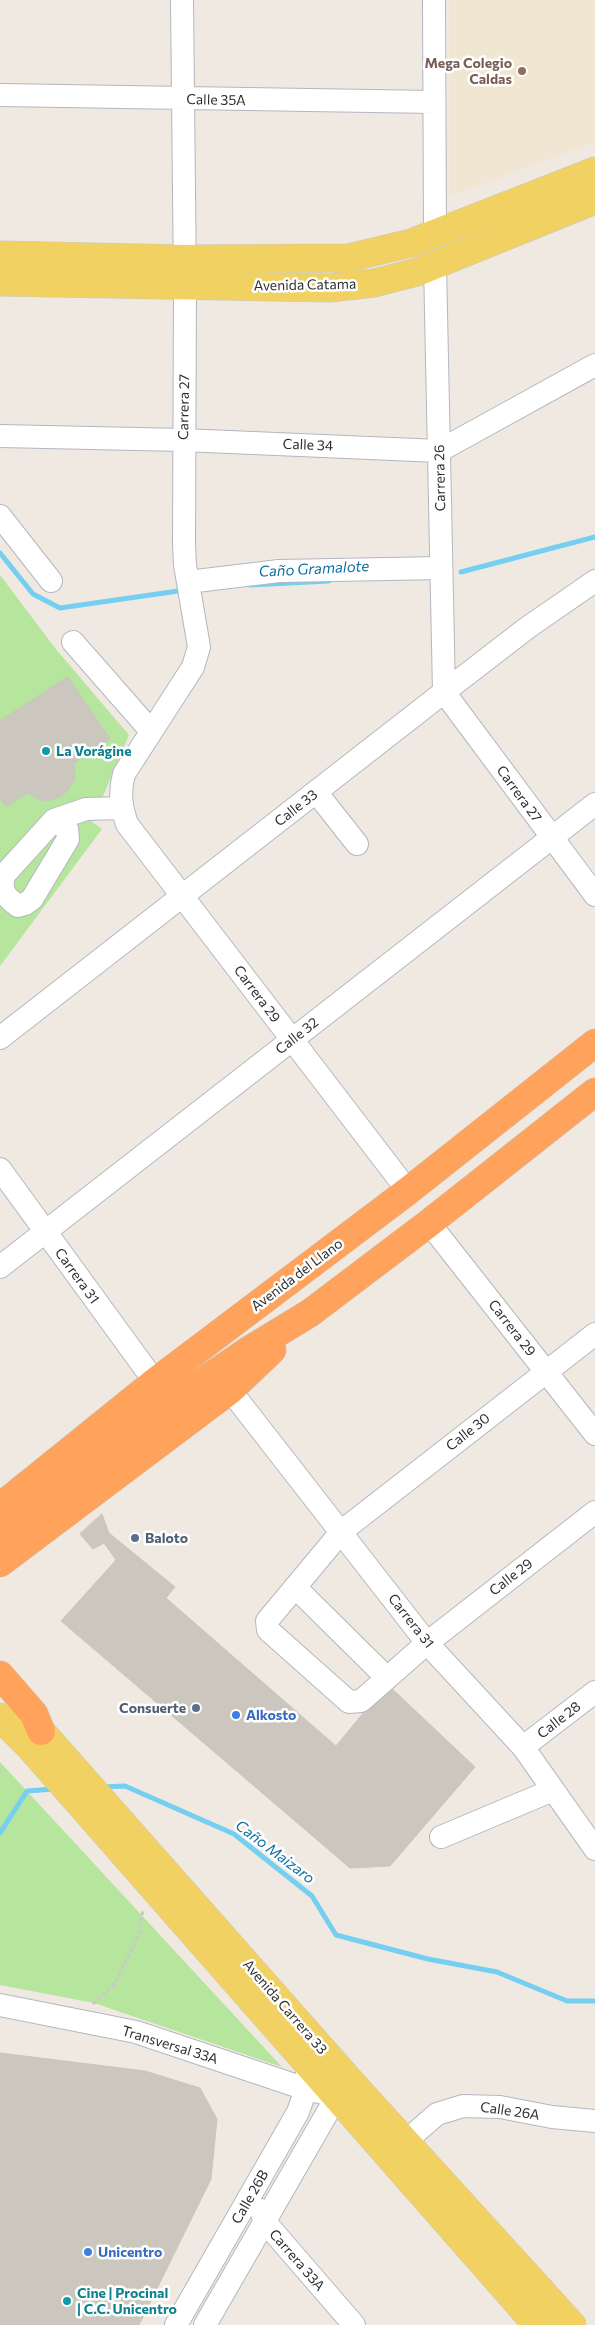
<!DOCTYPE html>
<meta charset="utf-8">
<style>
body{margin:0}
canvas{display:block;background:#efe9e1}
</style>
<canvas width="595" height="2325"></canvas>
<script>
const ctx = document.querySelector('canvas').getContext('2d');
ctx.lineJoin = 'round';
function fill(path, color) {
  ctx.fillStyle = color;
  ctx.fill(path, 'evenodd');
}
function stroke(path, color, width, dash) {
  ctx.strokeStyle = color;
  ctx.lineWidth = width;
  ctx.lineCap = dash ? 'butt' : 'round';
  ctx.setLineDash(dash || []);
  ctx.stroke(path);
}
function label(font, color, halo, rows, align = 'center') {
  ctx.font = font + ' Commissioner,sans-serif';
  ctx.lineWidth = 5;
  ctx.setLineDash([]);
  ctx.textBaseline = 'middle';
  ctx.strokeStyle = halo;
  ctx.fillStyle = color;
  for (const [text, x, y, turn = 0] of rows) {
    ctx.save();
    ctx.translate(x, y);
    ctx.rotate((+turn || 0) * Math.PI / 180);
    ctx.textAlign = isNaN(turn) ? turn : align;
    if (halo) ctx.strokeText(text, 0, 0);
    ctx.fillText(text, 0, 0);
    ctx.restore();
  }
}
fill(new Path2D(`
 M449 0H595V142L449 196Z`), '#f0e6d1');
fill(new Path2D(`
 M0 575 55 648 129 735 92 822 102 829 0 966Z
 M0 1762 282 2067 94 2003 0 1985Z`), '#b6e59e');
stroke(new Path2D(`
 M0 553 33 594 60 608 185 590
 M461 572 595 537
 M250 585 329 581
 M102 1787 125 1786 234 1834 312 1896 336 1935 428 1959 497 1972 567 2001H595
 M0 1833 27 1791 54 1789`), '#75cff0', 5);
const building = new Path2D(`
 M68 677 110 739 74 763 75 778 69 789 62 796 47 801 40 800 27 793 6 807 0 798V721Z
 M102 1514 109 1533 175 1587 166 1598 336 1746 387 1684 475 1767 390 1866 350 1868 61 1621 116 1560 104 1543 93 1549 80 1534Z
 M0 2053 145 2071 200 2088 217 2119 211 2179 139 2325H0Z`);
fill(building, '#cbc7bf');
stroke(building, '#cbc5ba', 1);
const minor = new Path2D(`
 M182 0 185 286 184 544 185 565 199 647 193 667 124 774C119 793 121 806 127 824L408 1191
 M434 0 435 233
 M0 95 433 102
 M435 264 444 692 595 895
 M0 436 183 440 439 451 595 365
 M0 516 51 581
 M188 582 279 571 441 568
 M73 642 151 731
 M316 792 357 844
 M54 820 67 829 68 839 32 899 25 904 18 906C5 896 0 892 4 875L54 820 86 809 121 808
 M0 1038 444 692 527 628 595 581
 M0 1169 155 1382
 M429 1223 595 1434
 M0 1267 595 804
 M595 1334 342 1531 267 1621 268 1630 349 1702 361 1701 427 1643 595 1512
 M230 1390 427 1643 523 1747 595 1849
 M295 1587 387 1678
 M523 1747 595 1692
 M441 1837 553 1790
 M0 2005 136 2032 306 2089 337 2096 205 2325
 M406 2141 437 2114 463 2106 500 2107 552 2117 595 2121
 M261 2210 265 2222 354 2325
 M176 2325 298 2112 306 2089 307 2075`);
const major = new Path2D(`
 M0 255 185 259 348 258 411 243 595 171
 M0 282 330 288 374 283 417 272 595 200
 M25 1713 351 2082 572 2325
 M0 1717 29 1746 537 2325`);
const highway = new Path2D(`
 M0 1507 155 1382 408 1191 595 1043
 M0 1536 183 1395 246 1352 310 1313 429 1223 595 1092
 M0 1563 230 1390 272 1350
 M0 1675 34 1714 41 1731`);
stroke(minor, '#b4b7c1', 24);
stroke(major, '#c9c9c9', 29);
stroke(highway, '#c9c9c9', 29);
stroke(new Path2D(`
 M93 2004 115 1983 139 1935 143 1909`), '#c9c9c9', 3, [4, 2.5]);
stroke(minor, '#fff', 22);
stroke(major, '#f2d163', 28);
stroke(highway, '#ffa35c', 28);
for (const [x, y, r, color] of [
 [522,71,5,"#8d6e63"],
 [46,751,5,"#0f9aa8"],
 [135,1538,5,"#5c6f8a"],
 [196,1708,5,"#5c6f8a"],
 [236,1715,5,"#3f7fe0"],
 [88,2252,5,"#3f7fe0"],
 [67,2301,5,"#0f9aa8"]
]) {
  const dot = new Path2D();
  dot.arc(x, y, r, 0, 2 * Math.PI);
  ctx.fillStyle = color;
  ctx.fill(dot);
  stroke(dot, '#fff', 2);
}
label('bold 14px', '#785e54', '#fff', [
 ["Mega Colegio",512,63],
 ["Caldas",512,79]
], 'right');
label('14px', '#2e2e2e', '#fff', [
 ["Calle 35A",216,100,1],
 ["Avenida Catama",305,285,-1],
 ["Carrera 27",184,407,-89],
 ["Calle 34",308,445,2],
 ["Carrera 26",440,478,-91],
 ["Carrera 27",519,794,54],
 ["Calle 33",296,808,-38],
 ["Carrera 29",257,994,53],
 ["Calle 32",297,1036,-38],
 ["Avenida del Llano",297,1275,-37],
 ["Carrera 31",77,1276,54],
 ["Carrera 29",512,1328,52],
 ["Calle 30",468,1432,-38],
 ["Calle 29",511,1577,-38],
 ["Carrera 31",411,1621,52],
 ["Calle 28",559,1720,-38],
 ["Avenida Carrera 33",285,2007,49],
 ["Transversal 33A",170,2045,17],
 ["Calle 26A",510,2111,8],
 ["Calle 26B",250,2197,-60],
 ["Carrera 33A",297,2260,49]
]);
label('bold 14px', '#0d838f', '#fff', [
 ["La Vorágine",56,751],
 ["Cine | Procinal",77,2293],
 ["| C.C. Unicentro",77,2309]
], 'left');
label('bold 14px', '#4e5e75', '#fff', [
 ["Baloto",145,1538],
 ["Consuerte",186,1708,"right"]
], 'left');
label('bold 14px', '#366cbe', '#fff', [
 ["Alkosto",246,1715],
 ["Unicentro",98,2252]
], 'left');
label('italic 15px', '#0d6fa3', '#fff', [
 ["Caño Gramalote",314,569,-3],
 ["Caño Maizaro",275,1852,37]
]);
</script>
